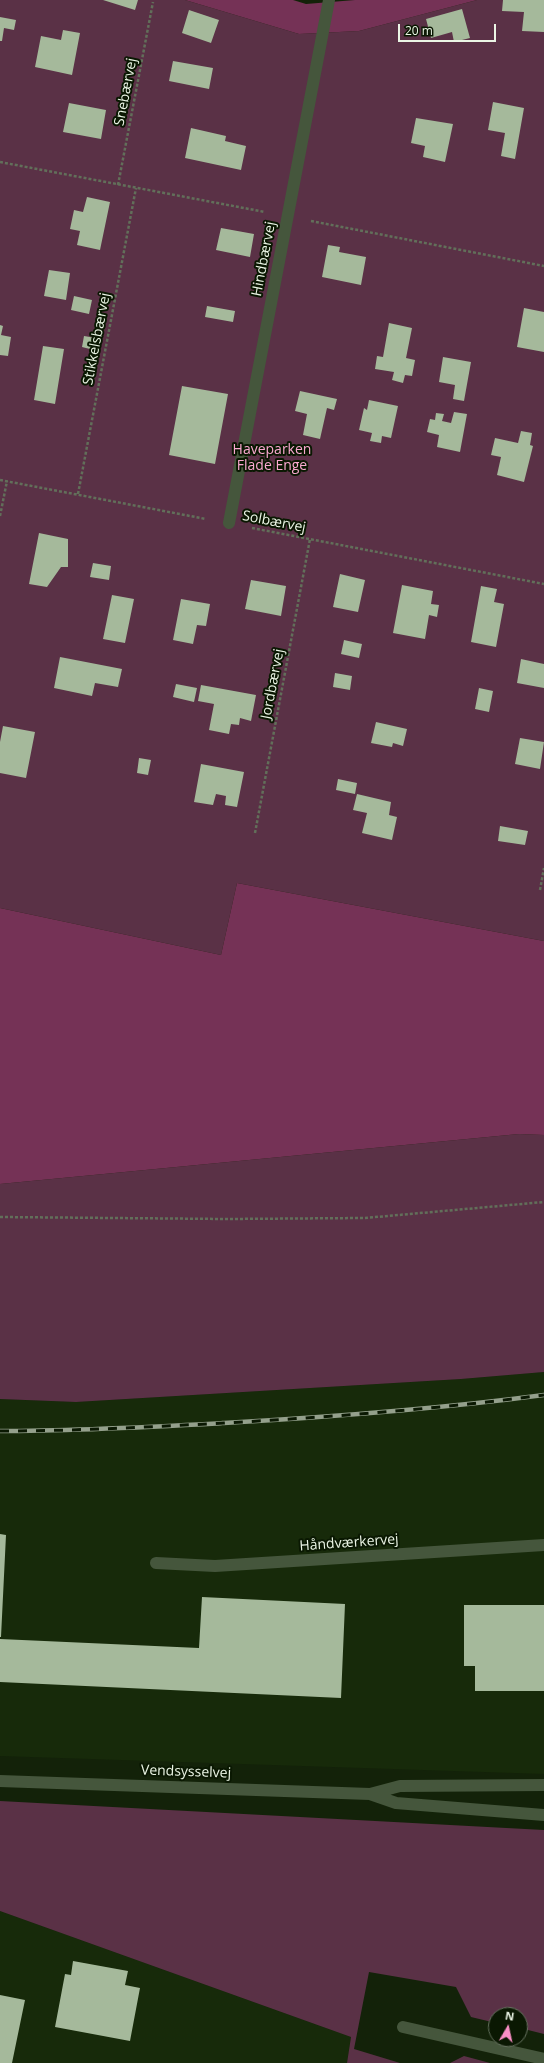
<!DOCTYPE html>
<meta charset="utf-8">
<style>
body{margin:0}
#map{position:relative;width:544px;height:2063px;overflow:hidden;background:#132209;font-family:"Open Sans",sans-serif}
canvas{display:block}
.north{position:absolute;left:488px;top:2007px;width:40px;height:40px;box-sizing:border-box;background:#0a1802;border:1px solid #64705d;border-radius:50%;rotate:9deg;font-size:11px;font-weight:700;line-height:16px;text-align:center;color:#ebf5e5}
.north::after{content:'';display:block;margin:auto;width:14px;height:18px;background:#fa8fc6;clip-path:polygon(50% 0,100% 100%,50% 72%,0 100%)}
.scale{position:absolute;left:398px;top:24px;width:98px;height:18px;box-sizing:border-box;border:2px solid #ebf5e5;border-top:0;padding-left:5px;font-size:12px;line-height:14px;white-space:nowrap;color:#ebf5e5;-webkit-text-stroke:3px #0a1802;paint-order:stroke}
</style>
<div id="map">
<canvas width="544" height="2063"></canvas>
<div class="north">N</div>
<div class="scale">20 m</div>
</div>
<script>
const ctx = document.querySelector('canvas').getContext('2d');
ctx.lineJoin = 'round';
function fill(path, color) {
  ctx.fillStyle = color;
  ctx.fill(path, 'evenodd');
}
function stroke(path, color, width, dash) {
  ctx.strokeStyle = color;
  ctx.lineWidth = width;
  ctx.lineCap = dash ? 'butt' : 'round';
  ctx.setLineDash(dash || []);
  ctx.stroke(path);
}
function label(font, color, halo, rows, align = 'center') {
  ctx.font = font + ' "Open Sans",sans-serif';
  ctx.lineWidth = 4;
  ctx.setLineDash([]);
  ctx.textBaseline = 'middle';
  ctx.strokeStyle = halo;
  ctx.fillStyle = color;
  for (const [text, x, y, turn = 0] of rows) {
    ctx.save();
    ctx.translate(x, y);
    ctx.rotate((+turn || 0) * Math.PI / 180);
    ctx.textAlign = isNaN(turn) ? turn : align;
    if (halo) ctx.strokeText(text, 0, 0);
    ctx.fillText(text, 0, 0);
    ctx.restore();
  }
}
fill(new Path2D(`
 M544 1372V1774L0 1756V1399L76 1402 461 1379Z
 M0 1911 351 2037 347 2063H0Z`), '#172a0a');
fill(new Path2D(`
 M0 0H185L299 34 359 31 477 0H544V941L237 883 221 955 0 908Z
 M519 1134 544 1135V1372L461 1379 76 1402 0 1399V1184Z
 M0 1801 544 1830V2034L520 2028V2015H496V2023L471 2017 456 1987 369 1972 354 2049 400 2063H347L351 2037 0 1911Z
 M464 2056 490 2063H450Z`), '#5a3146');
fill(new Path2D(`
 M185 0H293L306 4 355 0H477L359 31 299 34Z
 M237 883 544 941V1135L519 1134 0 1184V908L221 955Z`), '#753256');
fill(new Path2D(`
 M103 0H138L135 10Z
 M503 0H544V32L522 31 524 12 502 11Z
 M462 9 470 38 454 42 452 32 431 38 426 19Z
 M189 10 219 20 211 43 182 33Z
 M0 17 16 20 14 30 4 28 2 41H0Z
 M63 30 80 33 72 75 35 67 41 36 61 40Z
 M173 61 213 68 209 89 169 81Z
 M493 102 524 108 515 159 501 156 505 133 488 130Z
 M69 103 106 110 101 139 63 132Z
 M416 118 453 124 445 162 423 157 425 146 411 143Z
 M191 128 226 136 225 141 246 146 241 170 185 158Z
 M87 197 110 202 100 250 77 245 80 231 70 229 74 210 83 212Z
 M221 228 254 234 250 257 216 250Z
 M328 245 340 247 339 252 366 257 361 285 322 277Z
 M49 270 70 273 66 300 44 296Z
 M74 296 92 300 89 314 71 310Z
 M207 306 235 311 233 322 205 317Z
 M524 308 544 312V352L517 347Z
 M389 323 412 328 406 358 415 360 412 376 405 375 403 383 392 380 394 372 375 369 377 356 383 357Z
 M0 325 3 326 1 335 11 337 8 356 0 355Z
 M84 336 96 338 94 350 82 347Z
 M43 346 64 349 55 404 34 400Z
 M443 357 471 362 464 401 453 399 455 385 439 382Z
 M182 386 228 394 215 464 169 455Z
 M300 391 337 399 334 410 327 408 320 439 303 435 307 414 295 411Z
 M369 400 398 406 391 438 382 436 381 443 370 441 372 433 359 430 364 408 367 410Z
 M454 412 467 414 460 452 437 447 439 435 427 432 430 419 435 420 436 413 444 414 442 421 451 423Z
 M521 431 532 433 530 445 533 446 524 482 497 475 501 457 491 455 495 438 518 443Z
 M39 533 68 539V567H61L47 587 29 584Z
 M93 563 111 566 109 580 90 577Z
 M340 574 365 580 358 612 333 607Z
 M251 580 286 586 281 616 245 609Z
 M402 585 433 591 431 604 439 605 437 617 429 615 425 639 393 633Z
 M481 586 497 589 494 602 504 604 496 647 471 642Z
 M112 595 134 599 125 643 103 639Z
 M181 599 210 604 206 626 197 625 193 644 173 640Z
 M344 640 362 644 359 658 341 654Z
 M60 657 122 669 118 687 95 683 92 696 54 688Z
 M521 659 544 664V688L517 683Z
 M335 673 352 676 350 690 333 687Z
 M176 684 197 688 194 702 173 697Z
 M201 685 256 695 251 721 240 718 239 725 231 724 229 734 209 730 214 704 198 701Z
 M479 688 493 691 489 712 475 709Z
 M376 722 407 729 403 746 393 743 392 747 371 743Z
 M3 726 35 732 26 778 0 773V742Z
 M520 738 544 742 540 769 515 764Z
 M139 758 151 760 148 775 137 773Z
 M201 764 244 772 237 807 225 805 226 796 216 794 213 805 194 802Z
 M338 779 357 783 355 794 336 790Z
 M357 794 391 802 389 815 397 817 392 840 362 833 367 813 353 810Z
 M500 826 528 831 525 845 498 841Z
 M0 1534 6 1535 1 1637H0Z
 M202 1597 345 1604 341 1698 0 1682V1639L199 1648Z
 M464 1605H544V1691H475V1666H464Z
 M73 1961 128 1971 125 1985 140 1988 130 2041 55 2027 65 1974 71 1975Z
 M0 1995 25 2000 12 2063H0Z`), '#a5b99b');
stroke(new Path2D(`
 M0 162 265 212
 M118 185 153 2
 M311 221 544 266
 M0 480 206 519
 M78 494 136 188
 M0 516 7 481
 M252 528 544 584
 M255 833 310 539
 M540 890 544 868
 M0 1217 226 1219 365 1218 544 1202`), '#626f5a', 2.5, [3, 2]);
stroke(new Path2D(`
 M229 523 329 0
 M156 1563 215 1566 544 1545
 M0 1781 370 1794 400 1786 544 1785
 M370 1794 396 1803 544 1815
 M403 2027 544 2059`), '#45563c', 12);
const rail = new Path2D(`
 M0 1431C75 1431 149 1427 224 1423 331 1417 438 1409 544 1395`);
stroke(rail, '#94a08c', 4.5);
stroke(rail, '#0a1802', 3, [9]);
label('14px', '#ebf5e5', '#0a1802', [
 ["Snebærvej",126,92,-79],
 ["Hindbærvej",264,259,-79],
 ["Stikkelsbærvej",97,339,-79],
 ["Solbærvej",274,522,11],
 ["Jordbærvej",273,684,-79],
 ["Håndværkervej",349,1543,-4],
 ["Vendsysselvej",186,1772,2]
]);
label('14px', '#fba9d1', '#0a1802', [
 ["Haveparken",272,450],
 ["Flade Enge",272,466]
]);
</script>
